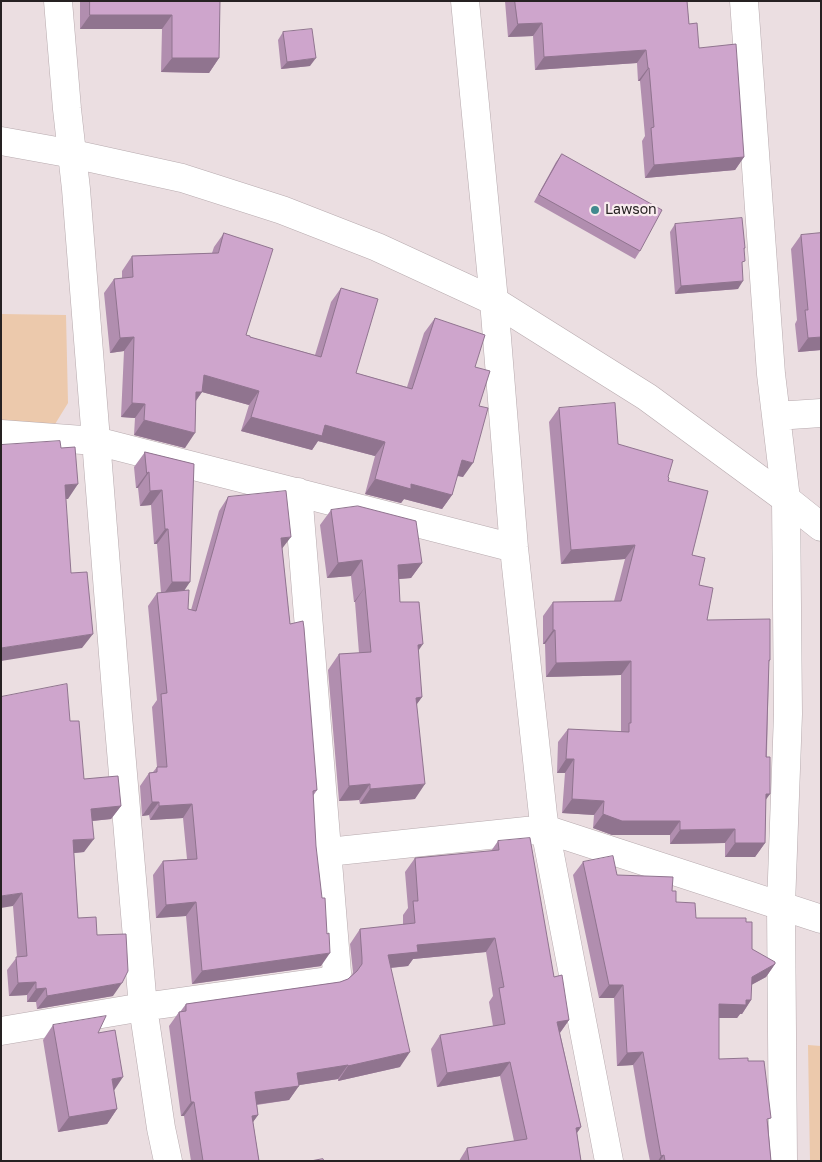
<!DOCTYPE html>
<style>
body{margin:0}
#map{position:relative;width:822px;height:1162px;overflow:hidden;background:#ebdee1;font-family:"Golos Text",sans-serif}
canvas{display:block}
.frame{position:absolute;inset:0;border:2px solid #262122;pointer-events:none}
</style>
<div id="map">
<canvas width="822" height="1162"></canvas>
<div class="frame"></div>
</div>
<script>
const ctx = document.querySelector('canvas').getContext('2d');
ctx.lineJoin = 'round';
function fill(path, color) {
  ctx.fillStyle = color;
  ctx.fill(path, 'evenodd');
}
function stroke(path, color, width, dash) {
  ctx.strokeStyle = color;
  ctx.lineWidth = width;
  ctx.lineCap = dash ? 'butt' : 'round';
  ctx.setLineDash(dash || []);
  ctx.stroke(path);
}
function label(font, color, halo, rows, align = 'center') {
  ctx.font = font + ' "Golos Text",sans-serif';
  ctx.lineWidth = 4.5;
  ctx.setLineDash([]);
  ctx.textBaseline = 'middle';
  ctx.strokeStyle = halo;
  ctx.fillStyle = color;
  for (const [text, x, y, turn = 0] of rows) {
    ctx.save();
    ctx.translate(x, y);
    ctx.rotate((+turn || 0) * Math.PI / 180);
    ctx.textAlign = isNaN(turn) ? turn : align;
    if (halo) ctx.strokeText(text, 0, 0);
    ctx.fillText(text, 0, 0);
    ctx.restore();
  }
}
fill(new Path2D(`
 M1 314 66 315 68 403 52 429 1 425Z
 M808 1045 821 1046V1161H810Z`), '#ecc9ac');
const minor = new Path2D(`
 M58 1 67 109 76 189 117 704 143 1007 161 1128 168 1161
 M465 1 494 301 514 548 543 815 545 829 609 1161
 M744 1 771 374 786 499 788 714 781 905 783 1161
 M776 416 821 413
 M1 434 96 441 514 548
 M328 852 545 829 821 919
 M1 1031 143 1007 328 981 337 973 298 492`);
const tertiary = new Path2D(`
 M1 141 73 154 182 178 282 210 377 247 494 301 647 397 786 499 821 527`);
stroke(minor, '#b7aaae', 29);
stroke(tertiary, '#b7aaae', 29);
stroke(minor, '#fff', 28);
stroke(tertiary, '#fff', 28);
fill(new Path2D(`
 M80 1H220L219 58 209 73 161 72 162 29H80Z
 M505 1H687L689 24 744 157 735 170 645 178 642 141 645 136 640 81H638L637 63 535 70 533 36 508 37Z
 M283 32 310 66 281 69 278 40Z
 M562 154 640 251 635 259 534 202 556 162Z
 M675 224 745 248 744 250 738 289 675 294 670 232Z
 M224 233 246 335 250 337 315 355 331 302 341 288 356 373 407 387 424 333 435 318 475 367 479 406 463 477 457 476 452 495 442 509 404 499 401 503 365 494 375 456 318 441 312 450 241 431 249 405 202 392 196 401 185 448 134 435 135 418 121 417 124 351 110 353 104 293 114 279 122 278V271L132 256 212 253 214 247Z
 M821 233V350L798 352 795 324 797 320 791 249 801 235Z
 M559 408 618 444 668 477V481L692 555 707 620 770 660 769 662 765 843 755 857H725V843L670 844V835H612L593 828 594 815 562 813 565 773H557L558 742 568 729 621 732V675L546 677 545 644H543V616L553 602 614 601 625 559 561 564 549 422Z
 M145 452 194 464 184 591 188 609 191 610 219 511 228 497 282 549 290 624 317 790 313 796 321 966 192 984 186 916 156 918 153 875 163 861 187 859 183 818 150 820 149 815 142 816 140 786 149 773 153 772 157 767 152 707 157 700 148 606 157 593H161L157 544H154L151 505 140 506 138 488H136L134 467Z
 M331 510 422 563 411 578 399 579 400 602 418 651 422 697 417 704 415 799 360 804 359 800 339 801 328 670 339 654 359 653 355 602H354L351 576 327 578 320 525Z
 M70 721 84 779 121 806 111 819 92 821 84 852 74 853 78 918 97 935 113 996 37 1009 36 1002H27V995L9 996 7 970 17 957 13 906Z
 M498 841 554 977 569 1020 560 1033 581 1127 577 1133 581 1161H459L467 1148 514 1141 500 1076 437 1087 431 1049 440 1035 493 1026 489 1002 493 996 486 952 413 959 408 966 391 968 400 1067 338 1081V1079L299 1085 289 1100 257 1105 258 1115 253 1122 259 1161H191L184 1116H181L169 1026 179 1012H180L186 1004 340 982 348 979 352 975 353 972 350 944 360 929 403 925V915L408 908 405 872 415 858 491 851Z
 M583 862 617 875 672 891 676 902 696 918 746 922 752 949 775 964 766 977 751 985V1000L742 1014H740L737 1018H719V1059L748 1061 768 1123 771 1161H650L646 1141 633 1065 617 1066 614 998H599L573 875Z
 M53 1025 98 1033 114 1091 117 1109 107 1124 58 1132 43 1040Z`), '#b18eaf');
fill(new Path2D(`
 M90 15H172L162 29H80Z
 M542 23 533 36 508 37 518 24Z
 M646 50 637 63 535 70 544 57Z
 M172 58H219L209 73 161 72Z
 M316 58 310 66 281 69 287 62Z
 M648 68H649L640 81H638Z
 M744 157 735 170 645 178 654 165Z
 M743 281 738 289 675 294 681 286Z
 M134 337 124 351 110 353 120 338Z
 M821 337V350L798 352 808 338Z
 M204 375 259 391 249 405 202 392 192 406H186Z
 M132 403 145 404 135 418 121 417Z
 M251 417 325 425 385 442 375 456 318 441 312 450 241 431Z
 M144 420 195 433 185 448 134 435Z
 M462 460 473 463 463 477 451 474Z
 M149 472 138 488H136L147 473Z
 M375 479 411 484 452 495 442 509 404 499 401 503 365 494Z
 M78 484 68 499H55L65 485Z
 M162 490 151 505 140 506 150 491Z
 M165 529H168L157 544H154Z
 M291 537 281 550V538Z
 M635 545 625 559 561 564 571 550Z
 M362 560 351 576 327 578 338 563Z
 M422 563 411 578 387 580 398 565Z
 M172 582H190L180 597 161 598Z
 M365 587 355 602H354Z
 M553 630H555L545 644H543Z
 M93 634 82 648 1 661V648Z
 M423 644 412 660 418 645Z
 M631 661 621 675 546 677 556 663Z
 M422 697 411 712 416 698Z
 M566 759H574L565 773H557Z
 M370 784 359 800 339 801 349 786Z
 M425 784 415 799 360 804 370 789Z
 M766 794H770L760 808Z
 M572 799 604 801 594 815 562 813Z
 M152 802H159L149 815 142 816Z
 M192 804 183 818 150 820 159 806Z
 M121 806 111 819 82 822 91 809Z
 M603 814 680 821 670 835H612L593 828Z
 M735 829 725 843 670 844 680 830Z
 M94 839 84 852 64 854 73 840Z
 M735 843H765L755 857H725Z
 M22 893 13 906 1 908V896Z
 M196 902 186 916 156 918 166 905Z
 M495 938 486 952 413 959 408 966 378 969 388 955 417 945Z
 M330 953 321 966 192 984 202 971Z
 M775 964 766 977 742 990 752 977Z
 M36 982 27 995 9 996 18 983Z
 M122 983 113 996 37 1009 47 996Z
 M609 985H623L614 998H599Z
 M46 988 36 1002H27L36 989Z
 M746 1000H751L742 1014H740L737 1018H710L719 1004Z
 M569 1020 559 1034 557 1022Z
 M410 1052 400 1067 338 1081 348 1066Z
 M643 1052 633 1065 617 1066 627 1053Z
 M510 1062 500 1076 437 1087 447 1073Z
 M348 1065 338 1079 287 1087 297 1073Z
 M123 1077 113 1092 112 1079Z
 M299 1086 289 1100 245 1106 255 1092Z
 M191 1102H194L184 1116H181Z
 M117 1109 107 1124 58 1132 69 1117Z
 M258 1115 248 1129 252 1116Z
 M581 1127 571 1141 576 1128Z
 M664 1155 660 1161H658L661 1156Z`), '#90748f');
const building = new Path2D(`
 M90 1H220L219 58H172V15H90Z
 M515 1H687L689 24 697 23 699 48 736 44 744 157 654 165 651 128 654 127 649 68H648L646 50 544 57 542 23 518 24Z
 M312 29 316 58 287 62 283 32Z
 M562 154 662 210 640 251 539 195Z
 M742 218 745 248H744L745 261 742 262 743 281 681 286 675 224Z
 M224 233 273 249 246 335 250 336V337L321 357 341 288 378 299 356 373 412 389 435 318 485 335 475 367 490 371 479 406 488 408 473 463 462 460 452 495 411 484V489L375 479 385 442 325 425 322 436 251 417 259 391 204 375 202 392H196L195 433 144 420 145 404 132 403 134 337 120 338 114 279 133 277 132 256 218 253Z
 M821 233V337L808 338 805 310H808L801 235Z
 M615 403 618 444 673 460 668 477 669 478 668 481 708 491 692 555 705 558 699 585 713 588 707 620 770 619V660H769L766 757H770V794H766L765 843H735V829L680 830V821H622L603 814 604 801 572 799 574 759H566L568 729 629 732V723H631V661L556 663 555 630H553V602L621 601 635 545 571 550 559 408Z
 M60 441 61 448 75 447 78 484 65 485 71 573 87 572 93 634 1 648V445Z
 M145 452 194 464 190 582H172L168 529H165L162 490 150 491 149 472 147 473Z
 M286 491 291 537 281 538 290 624 303 621 304 628 317 790 313 791 316 846 322 898H325L327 934 329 933 330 953 202 971 196 902 166 905 163 861 197 859 192 804 159 806V802H152L149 773 157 772V767H167L161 694 167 693 157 593 189 590 188 609 196 611 228 497Z
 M358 506 416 521 422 563 398 565 400 602H419L423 644 418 645 422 697 416 698 425 784 370 789V784L349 786 339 654 371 652 365 587 362 560 338 563 331 510Z
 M67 684 70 721H79L84 779 118 776 121 806 91 809 94 839 73 840 78 918 96 917 97 935 126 934 128 971 122 983 47 996 46 988 36 989V982L18 983 16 957 27 956 22 893 1 896V697Z
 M530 838 554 977 562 975 569 1020 557 1022 581 1127 576 1128 581 1161H469L467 1148 527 1139 510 1062 447 1073 440 1035 505 1024 499 988 504 987 495 938 417 945 418 952 388 955 410 1052 348 1066V1065L297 1073 299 1086 255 1092 258 1115 252 1116 259 1161H203L194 1102H191L179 1012 186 1011V1004L340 982 348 979 357 971 362 964V958L360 929 415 923 413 901H418L415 858 499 850 498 841Z
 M613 856 617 875 673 877 672 891H676V902L695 903 696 918H746V922H752V949L775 962V964L752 977 751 1000H746V1005L719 1004V1059L748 1058V1061H764L771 1118 767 1119 771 1161H665L664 1155 661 1156 656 1128 643 1052 627 1053 623 985H609L583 862Z
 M106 1016 98 1033 115 1030 123 1077 112 1079 117 1109 69 1117 53 1025Z
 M323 1159 324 1161H311Z`);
fill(building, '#cea5cc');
stroke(building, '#90748f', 1);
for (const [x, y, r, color] of [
 [595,210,5,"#41898e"]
]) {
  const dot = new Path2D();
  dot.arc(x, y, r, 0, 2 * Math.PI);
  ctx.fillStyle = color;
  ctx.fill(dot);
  stroke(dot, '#f8ebee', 2);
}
label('14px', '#262122', '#f8ebee', [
 ["Lawson",605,210]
], 'left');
</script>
